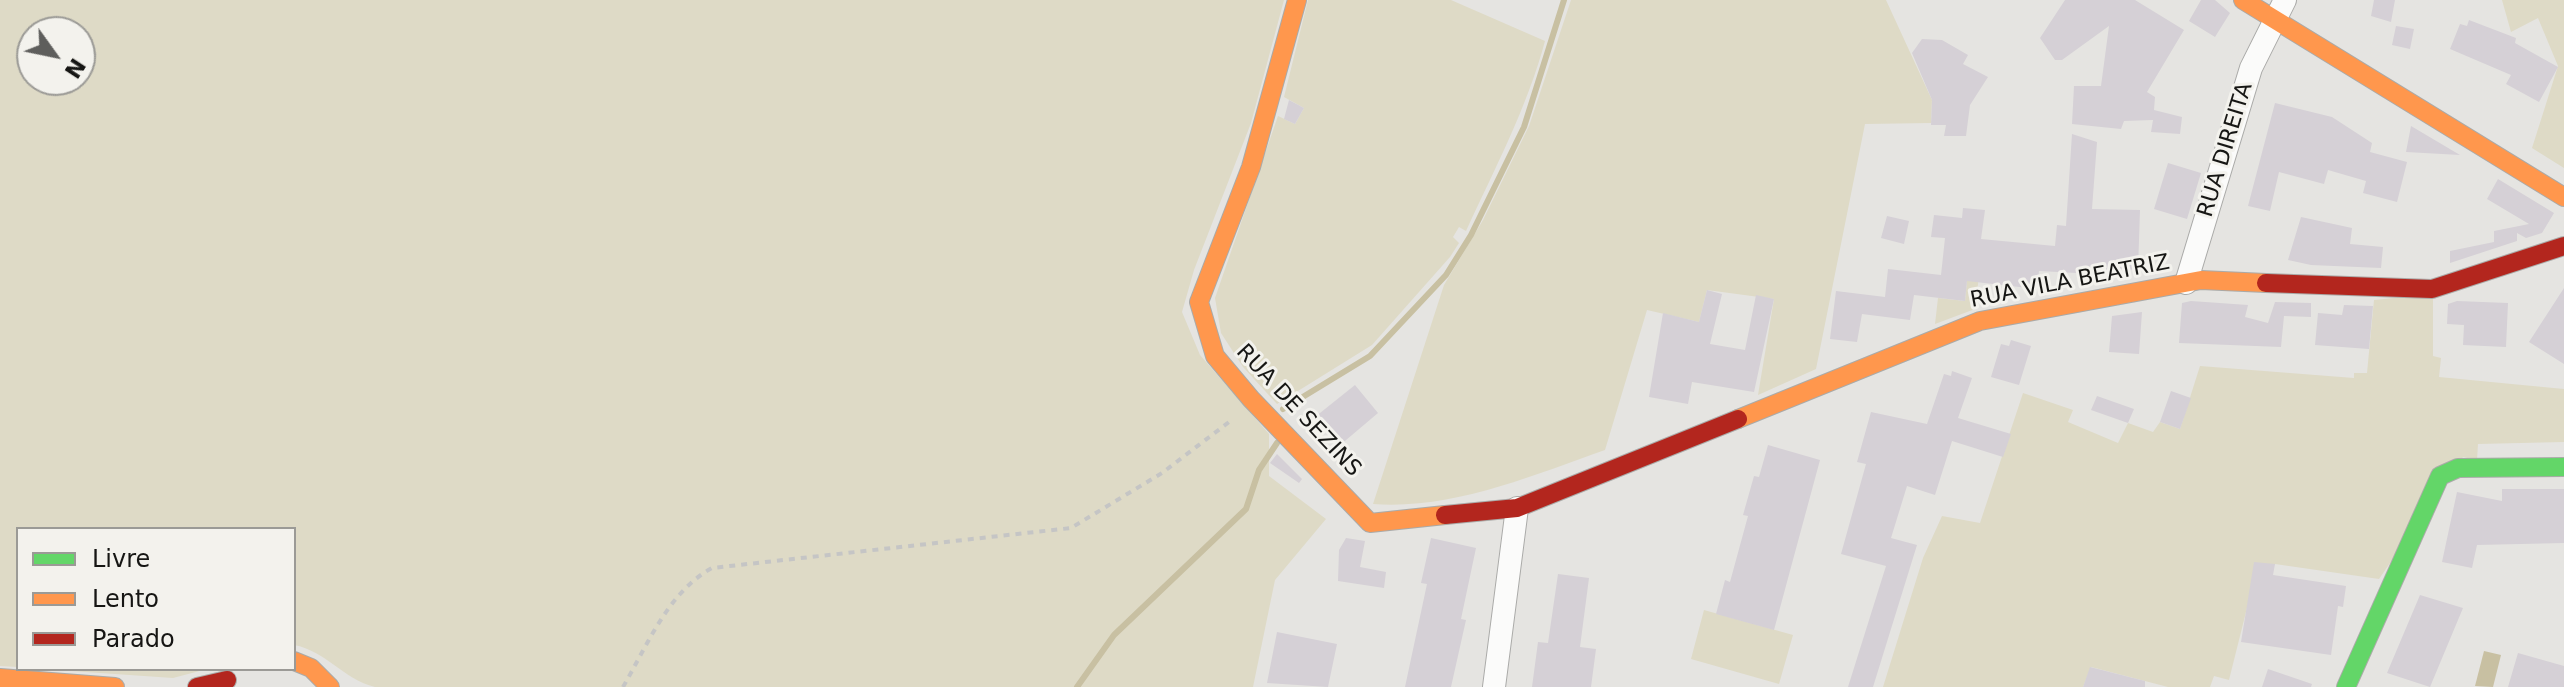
<!DOCTYPE html>
<style>
body{margin:0}
#map{position:relative;width:2564px;height:687px;overflow:hidden;background:#e5e4e1;font-family:"DejaVu Sans",sans-serif}
canvas{display:block}
.legend{position:absolute;left:16px;top:527px;width:280px;height:144px;box-sizing:border-box;background:#f3f2ed;border:2px solid #9b9a96;margin:0;padding:10px 14px;list-style:none;font-size:24px;color:#161614}
.legend li{display:flex;align-items:center;gap:16px;height:40px}
.legend b{width:40px;border:2px solid #9b9a96}
.north{position:absolute;left:16px;top:16px;width:80px;height:80px;box-sizing:border-box;background:#f3f2ed;border:2px solid #9b9a96;border-radius:50%;rotate:123deg;font-size:22px;font-weight:700;line-height:32px;text-align:center;color:#161614}
.north::after{content:'';display:block;margin:auto;width:28px;height:36px;background:#5e5e5c;clip-path:polygon(50% 0,100% 100%,50% 72%,0 100%)}
</style>
<div id="map">
<canvas width="2564" height="687"></canvas>
<ul class="legend">
<li><b style="height:10px;background:#63d668"></b>Livre</li>
<li><b style="height:10px;background:#ff974d"></b>Lento</li>
<li><b style="height:10px;background:#b3261e"></b>Parado</li>
</ul>
<div class="north">N</div>
</div>
<script>
const ctx = document.querySelector('canvas').getContext('2d');
ctx.lineJoin = 'round';
function fill(path, color) {
  ctx.fillStyle = color;
  ctx.fill(path, 'evenodd');
}
function stroke(path, color, width, dash) {
  ctx.strokeStyle = color;
  ctx.lineWidth = width;
  ctx.lineCap = dash ? 'butt' : 'round';
  ctx.setLineDash(dash || []);
  ctx.stroke(path);
}
function label(font, color, halo, rows, align = 'center') {
  ctx.font = font + ' "DejaVu Sans",sans-serif';
  ctx.lineWidth = 6;
  ctx.setLineDash([]);
  ctx.textBaseline = 'middle';
  ctx.strokeStyle = halo;
  ctx.fillStyle = color;
  for (const [text, x, y, turn = 0] of rows) {
    ctx.save();
    ctx.translate(x, y);
    ctx.rotate((+turn || 0) * Math.PI / 180);
    ctx.textAlign = isNaN(turn) ? turn : align;
    if (halo) ctx.strokeText(text, 0, 0);
    ctx.fillText(text, 0, 0);
    ctx.restore();
  }
}
fill(new Path2D(`
 M0 0H1284L1251 123 1194 270 1182 312 1200 355 1269 434V476L1326 519 1275 580 1253 687H375C343 679 326 651 294 645V529H18V667L0 666ZM32 32H80V80H32Z
 M1308 0H1451L1545 41C1527 108 1495 168 1466 231L1459 227 1453 237 1459 243 1450 257 1372 345 1277 404 1243 367 1221 333 1215 298 1278 116 1295 124 1304 108 1284 97Z
 M1571 0H1886L1932 100 1931 123 1865 124 1816 369 1758 395 1774 299 1707 290 1699 322 1647 310 1605 450C1531 476 1452 510 1373 504L1444 285 1483 220 1529 126Z
 M2502 0H2564V168L2532 148 2558 66 2538 18 2511 32Z
 M1981 259 1975 309 1935 324 1938 298 1965 301 1967 281Z
 M2433 294V356L2441 358 2439 377 2564 389V442L2478 444 2477 460 2463 457 2379 579 2275 564 2249 600 2229 680 2214 676 2210 687H2168L2091 667 2083 687H1883L1923 558 1942 516 1980 523 2023 393 2073 410 2068 422 2118 443 2128 423 2153 432 2160 422 2180 429 2200 366 2354 378V373H2367L2374 300Z
 M1704 610 1793 635 1779 684 1691 659Z
 M42 669H207L173 678Z`), '#dedac6');
fill(new Path2D(`
 M2484 651 2501 655 2493 687 2475 686Z`), '#c8c0a2');
stroke(new Path2D(`
 M1283 409 1370 356 1446 275 1471 235 1524 127 1564 0
 M1077 687 1114 635 1246 509 1259 470 1277 443`), '#c8c0a2', 6);
fill(new Path2D(`
 M2065 0H2135L2184 30 2147 92 2155 97 2154 110 2182 117 2180 134 2151 132 2153 120 2124 121 2121 129 2072 124 2074 86H2101L2109 26 2062 60H2055L2040 38Z
 M2201 0H2215L2230 13 2215 37 2189 21Z
 M2374 0H2395L2391 22 2371 16Z
 M2469 20 2516 38 2515 43 2558 67 2539 102 2506 84 2511 75 2450 49 2460 24 2467 26Z
 M2396 26 2414 29 2410 49 2392 45Z
 M1922 39 1942 40 1968 55 1963 64 1988 77 1970 105 1966 136H1944L1946 125H1931L1932 100 1912 53Z
 M1289 100 1304 108 1295 124 1284 119Z
 M2275 103 2332 117 2372 143 2370 152 2407 162 2397 202 2363 193 2366 181 2328 170 2324 184 2279 172 2270 211 2248 206Z
 M2411 126 2460 155 2406 152Z
 M2072 134 2097 142 2092 209 2140 210 2138 270 2115 269 2114 275 2039 271 2037 289 1967 281 1965 301 1914 295 1910 320 1862 314 1857 342 1830 339 1836 291 1885 297 1888 269 1941 275 1945 238 1931 237 1934 215 1962 218 1963 208 1985 210 1981 239 2055 246 2057 225 2066 226Z
 M2168 163 2201 173 2187 219 2154 209Z
 M2498 179 2554 213 2542 233 2526 238 2517 233V241L2450 263V251L2494 242V231L2529 224 2487 199Z
 M1887 216 1909 221 1904 244 1881 238Z
 M2301 217 2352 228 2350 244 2383 247 2381 268 2311 265 2288 260Z
 M2564 288V364L2529 342Z
 M1707 290 1722 294 1710 344 1745 350 1756 295 1774 299 1754 392 1692 382 1688 404 1649 397 1663 313 1699 322Z
 M2191 301 2248 305 2245 317 2268 323 2275 302 2311 303V317L2284 316 2281 347 2179 343 2182 303Z
 M2457 301 2508 303 2506 347 2463 345 2464 325 2447 324 2448 304Z
 M2344 305 2373 306 2369 349 2315 345 2318 313 2342 315Z
 M2142 312 2139 354 2109 352 2112 316Z
 M2011 340 2031 346 2019 385 1991 377 2001 344 2009 346Z
 M1952 371 1972 378 1958 418 2011 434 2003 457 1952 441 1935 495 1907 486 1891 538 1917 545 1873 687H1848L1886 566 1841 554 1866 464 1857 462 1871 412 1927 424 1944 374 1951 376Z
 M1355 385 1378 413 1339 446 1315 417Z
 M2171 391 2191 398 2180 429 2160 422Z
 M2097 396 2134 409 2128 423 2091 410Z
 M1768 445 1820 460 1774 630 1716 614 1725 580 1730 582 1748 516 1743 515 1754 476 1759 477Z
 M1277 454 1302 479 1299 483 1270 463Z
 M2502 489H2564V543L2477 545 2472 568 2442 562 2457 492 2502 501Z
 M1346 538 1365 541 1360 567 1386 572 1384 588 1338 581 1339 550Z
 M1431 538 1476 548 1461 619 1466 620 1451 687H1405L1427 584 1421 583Z
 M2254 562 2275 564 2273 575 2346 586 2343 607 2338 606 2331 655 2241 642Z
 M1558 574 1589 578 1580 647 1596 649 1591 687H1532L1538 642 1548 643Z
 M2420 595 2463 608 2430 687 2387 673Z
 M1277 632 1337 644 1328 687 1267 683Z
 M2518 653 2564 666V687H2508Z
 M2090 667 2145 681V687H2083Z
 M2268 669 2312 684 2311 687H2262Z`), '#d5d0d6');
const street = new Path2D(`
 M2186 283 2251 68 2285 0
 M1494 687 1517 508`);
const fast = new Path2D(`
 M2346 687 2440 476 2458 468 2564 467`);
const slow = new Path2D(`
 M1297 0 1251 167 1199 302 1215 356 1251 399 1370 523 1445 515
 M2243 0 2564 197
 M1738 419 1980 321 2201 280 2266 283
 M294 661 311 668 330 687
 M0 678 115 687`);
const jam = new Path2D(`
 M2266 283 2432 289 2564 246
 M1445 515 1517 508 1738 419
 M197 687 227 680`);
stroke(street, '#aaaaa8', 24);
stroke(fast, '#aaaaa8', 20);
stroke(slow, '#aaaaa8', 20);
stroke(jam, '#aaaaa8', 20);
stroke(new Path2D(`
 M623 687C647 646 668 592 712 568L1071 528 1162 473 1233 419`), '#c5c5c5', 4, [6, 6]);
stroke(street, '#fbfbfa', 22);
stroke(fast, '#63d668', 18);
stroke(slow, '#ff974d', 18);
stroke(jam, '#b3261e', 18);
label('22px', '#161614', '#f3f2ed', [
 ["RUA DIREITA",2226,150,-73],
 ["RUA VILA BEATRIZ",2070,282,-11],
 ["RUA DE SEZINS",1298,411,47]
]);
</script>
